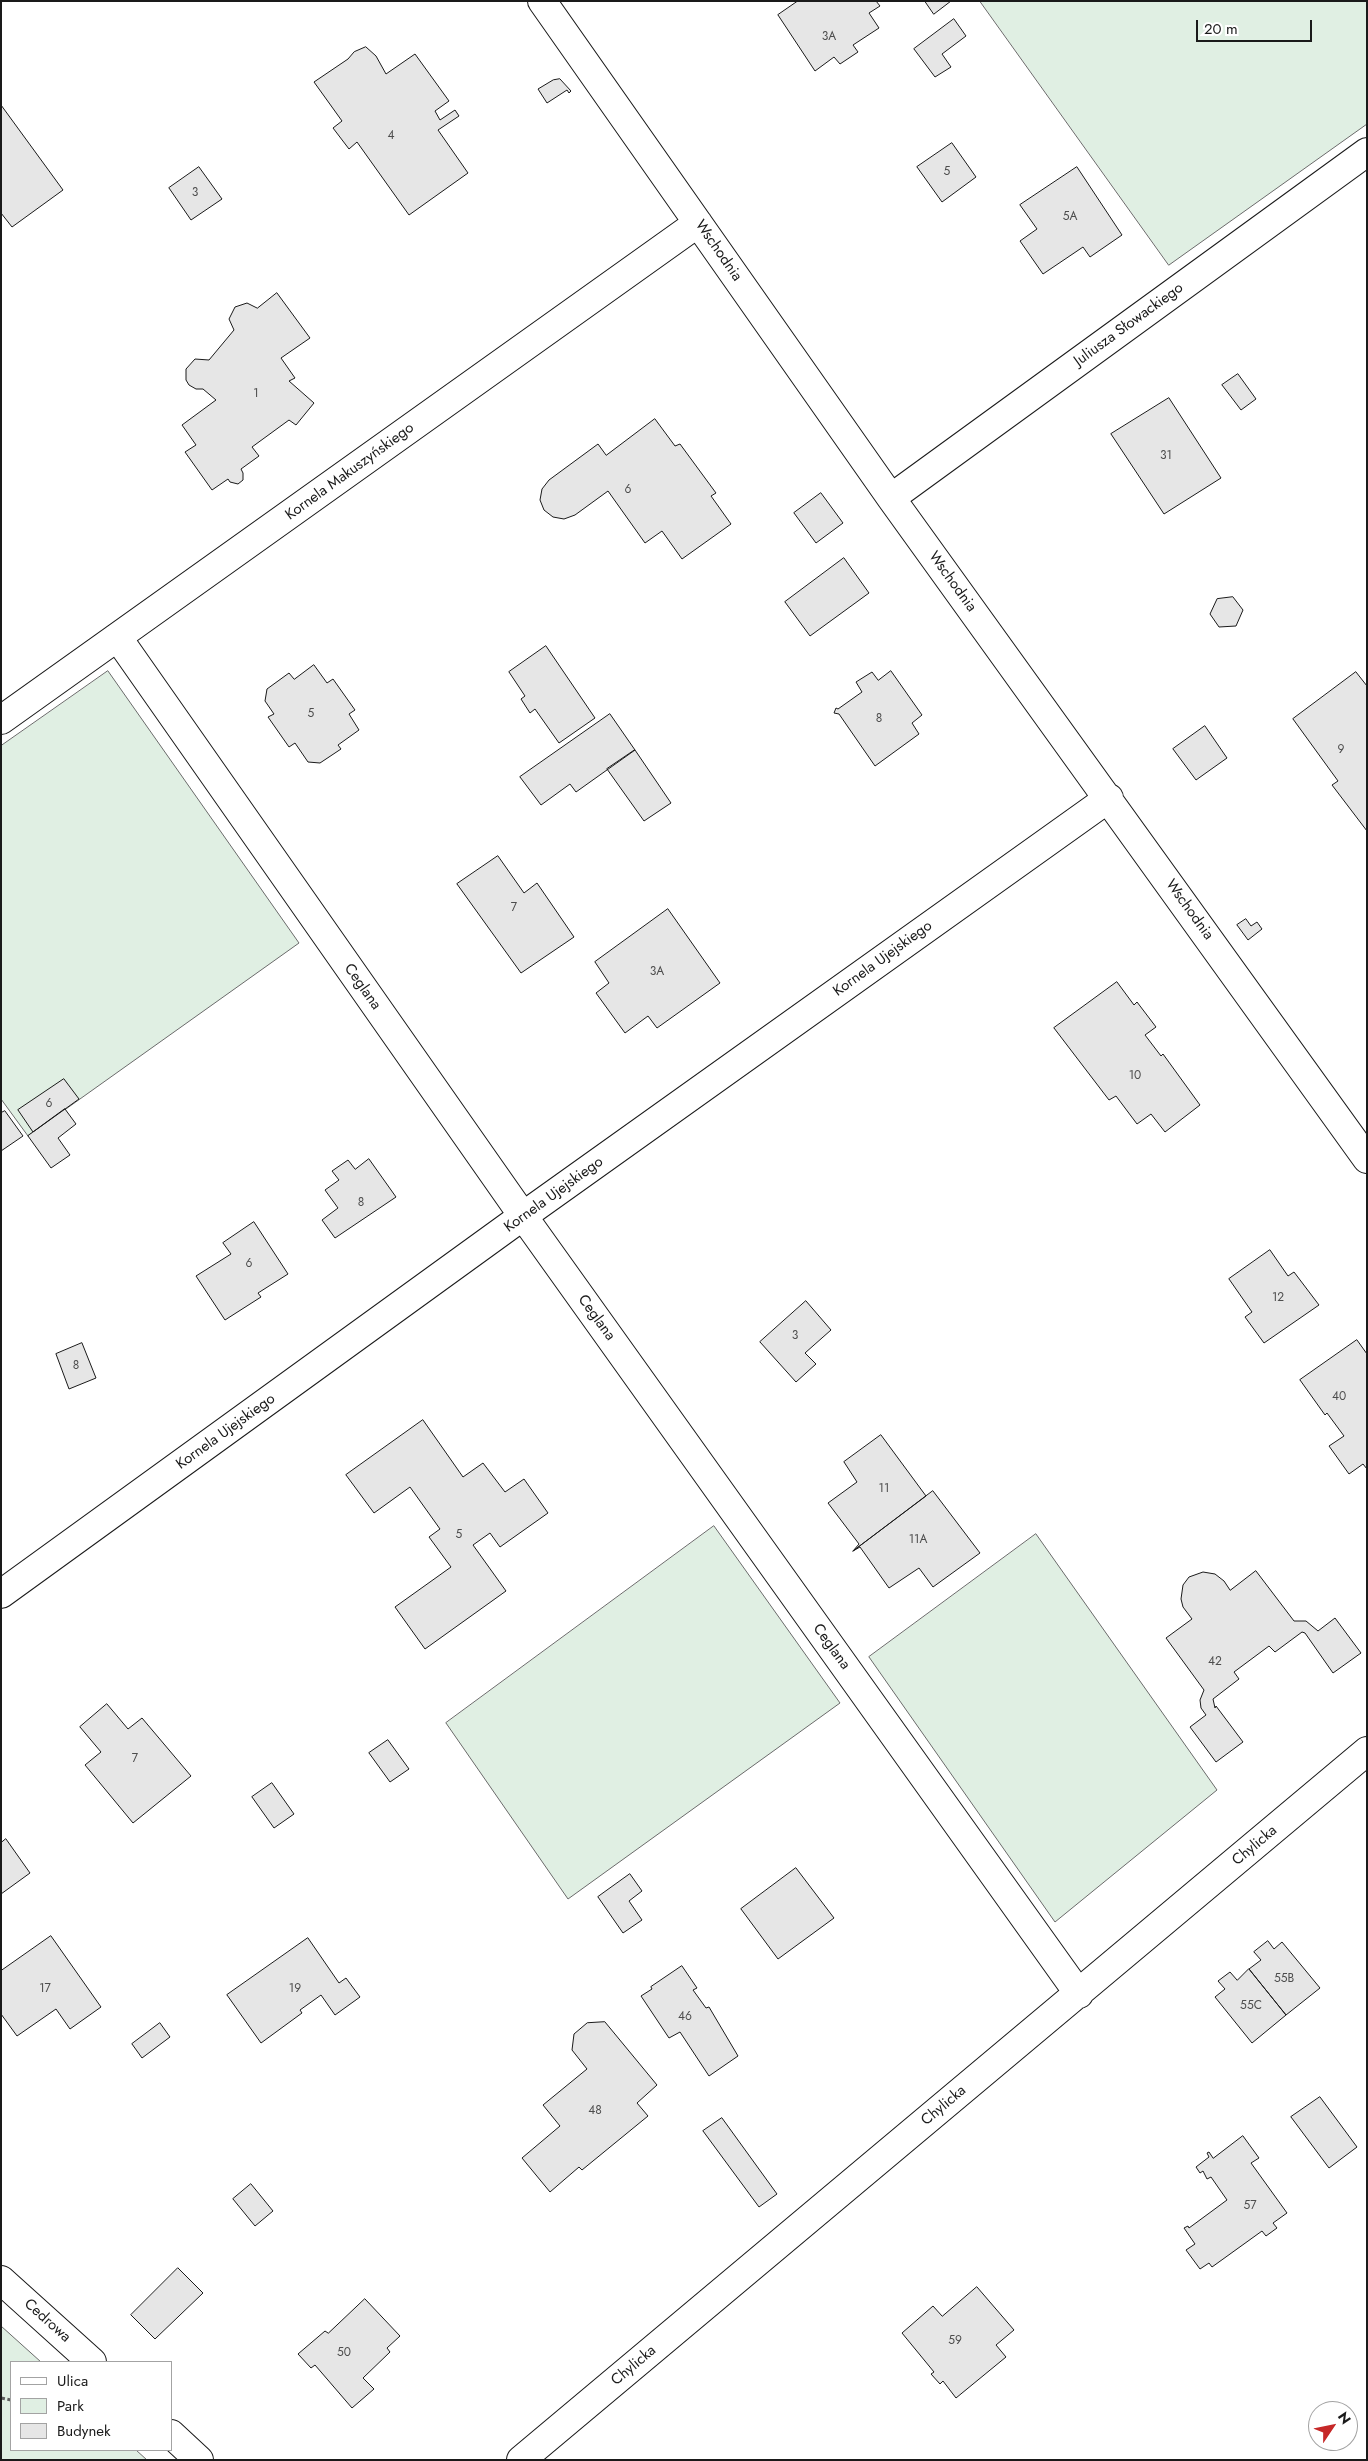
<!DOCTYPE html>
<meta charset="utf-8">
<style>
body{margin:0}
#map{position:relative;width:1368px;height:2461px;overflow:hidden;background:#fff;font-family:Jost,sans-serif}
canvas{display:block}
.frame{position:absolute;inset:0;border:2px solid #1a1a1a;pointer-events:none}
.legend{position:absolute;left:10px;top:2361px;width:162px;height:90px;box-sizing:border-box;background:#fff;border:1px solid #a3a3a3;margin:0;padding:6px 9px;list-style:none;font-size:15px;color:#1a1a1a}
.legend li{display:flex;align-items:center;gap:10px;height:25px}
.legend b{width:25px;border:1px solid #a3a3a3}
.north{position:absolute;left:1308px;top:2401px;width:50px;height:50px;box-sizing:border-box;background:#fff;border:1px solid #a3a3a3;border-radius:50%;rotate:56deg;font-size:14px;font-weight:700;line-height:20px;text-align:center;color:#1a1a1a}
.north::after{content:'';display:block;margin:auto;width:18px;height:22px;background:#c62828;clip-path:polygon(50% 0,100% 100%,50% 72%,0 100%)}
.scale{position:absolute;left:1196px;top:20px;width:116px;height:22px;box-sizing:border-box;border:2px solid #1a1a1a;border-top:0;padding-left:6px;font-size:15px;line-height:18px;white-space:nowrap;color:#1a1a1a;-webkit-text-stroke:4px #fff;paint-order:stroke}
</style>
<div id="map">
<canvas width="1368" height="2461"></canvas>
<div class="frame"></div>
<ul class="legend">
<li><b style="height:6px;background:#fff"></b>Ulica</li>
<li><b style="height:14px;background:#e0efe3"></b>Park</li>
<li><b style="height:14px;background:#e6e6e6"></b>Budynek</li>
</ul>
<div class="north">N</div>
<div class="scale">20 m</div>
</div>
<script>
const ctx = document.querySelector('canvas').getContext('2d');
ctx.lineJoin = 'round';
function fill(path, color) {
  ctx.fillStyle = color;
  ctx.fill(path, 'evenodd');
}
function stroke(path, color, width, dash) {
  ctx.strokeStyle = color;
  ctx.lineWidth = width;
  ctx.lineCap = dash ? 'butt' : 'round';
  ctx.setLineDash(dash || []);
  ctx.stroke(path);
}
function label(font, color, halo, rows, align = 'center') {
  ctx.font = font + ' Jost,sans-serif';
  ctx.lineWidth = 4;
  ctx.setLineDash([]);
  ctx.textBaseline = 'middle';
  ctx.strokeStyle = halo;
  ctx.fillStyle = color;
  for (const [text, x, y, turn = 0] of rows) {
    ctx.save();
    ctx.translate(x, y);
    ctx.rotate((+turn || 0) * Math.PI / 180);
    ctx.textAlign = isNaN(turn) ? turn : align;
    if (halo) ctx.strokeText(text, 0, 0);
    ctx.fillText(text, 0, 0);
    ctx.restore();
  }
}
const green = new Path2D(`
 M980 1H1367V124L1169 265Z
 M108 671 299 943 28 1136 1 1099V746Z
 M714 1526 840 1703 568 1899 446 1723Z
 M1036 1534 1217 1790 1055 1922 869 1657Z
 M1 2326 41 2362H11V2450H136L147 2460H1Z`);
fill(green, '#e0efe3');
stroke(green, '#6a6a6a', 1);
const building = new Path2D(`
 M798 1H876L880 6 869 13 879 28 853 45 858 52 840 64 834 57 815 71 778 15Z
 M925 1H951L934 14Z
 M954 19 966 36 942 54 951 67 935 77 914 49Z
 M366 47 376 56 386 74 415 54 449 101 435 111 440 120 455 110 459 116 438 130 468 173 409 215 357 142 349 149 333 128 342 121 314 82 348 59 354 52Z
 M560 79 571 91 569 93 567 90 547 103 538 89 553 80Z
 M1 105 63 190 12 227 1 213Z
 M952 143 976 177 942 202 917 167Z
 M199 167 222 199 191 220 169 188Z
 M1077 167 1122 235 1090 257 1083 247 1043 274 1020 241 1037 229 1020 205Z
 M277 293 310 338 281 358 295 378 289 381 314 403 296 425 289 420 252 447 259 456 241 469 243 473V480L238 484 230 482 228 479 212 490 185 452 196 445 182 425 216 400 203 389H196L189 385 186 380V369L195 359 209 360 234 330 229 319 235 307 247 303 257 308Z
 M1238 374 1256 399 1241 410 1222 385Z
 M1169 398 1221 478 1164 514 1111 434Z
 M655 419 675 446 680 444 716 493 711 496 731 524 682 559 662 531 645 543 608 491 575 515 564 519 553 517 544 510 540 500 542 489 549 480 598 444 606 455Z
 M821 493 843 523 816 543 794 513Z
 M844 558 869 593 810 636 785 602Z
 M1233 597 1243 610 1236 626 1219 627 1210 614 1217 599Z
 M546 646 595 718 559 743 535 709 530 713 521 699 525 696 509 672Z
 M314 665 327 683 333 679 355 710 349 714 359 730 338 745 341 749 320 763 308 762 295 743 289 747 268 717 274 714 265 701 267 689 289 673 294 679Z
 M891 671 922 715 912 723 919 734 875 766 839 714 834 713 836 708 838 709 862 692 856 682 872 672 878 680Z
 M1356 672 1367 686V831L1332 785 1338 781 1293 719Z
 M610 714 635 750 576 792 570 784 541 805 520 777Z
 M1205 726 1227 758 1196 780 1173 749Z
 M635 750 671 803 644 821 607 769Z
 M498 856 524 893 537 883 574 937 521 973 457 884Z
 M668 909 720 983 657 1028 648 1016 625 1033 596 993 609 983 595 962Z
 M1246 919 1251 926 1257 922 1262 929 1248 940 1237 925Z
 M1117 982 1134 1005 1137 1002 1156 1027 1145 1035 1161 1056 1163 1054 1200 1105 1165 1132 1151 1114 1137 1124 1116 1096 1109 1100 1054 1028Z
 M64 1079 79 1099 33 1132 18 1110Z
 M65 1109 76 1124 58 1138 70 1155 51 1168 28 1136Z
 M5 1111 23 1136 1 1151V1113Z
 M369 1159 396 1197 335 1238 322 1220 338 1208 325 1190 339 1180 332 1171 348 1160 355 1169Z
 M254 1222 288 1274 258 1293 261 1297 225 1320 196 1276 231 1254 223 1243Z
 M1270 1250 1288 1276 1294 1272 1319 1305 1264 1343 1245 1317 1252 1312 1229 1279Z
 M806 1301 831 1330 805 1353 816 1364 796 1382 760 1342Z
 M1357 1340 1367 1354V1469L1363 1464 1349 1474 1329 1446 1344 1436 1327 1413 1325 1415 1300 1380Z
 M82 1343 96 1378 69 1389 56 1354Z
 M423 1420 463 1477 483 1463 505 1492 524 1479 548 1513 500 1547 490 1533 473 1545 506 1591 425 1649 395 1607 451 1567 429 1537 440 1529 410 1487 374 1513 346 1475Z
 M881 1435 926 1496 853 1551 859 1544 828 1503 857 1482 844 1462Z
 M933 1491 980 1553 933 1587 919 1568 889 1588 860 1547 853 1551Z
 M1256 1571 1294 1621H1306L1318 1631 1335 1618 1361 1653 1333 1673 1305 1633 1302 1632 1275 1652 1269 1646 1234 1672 1239 1679 1213 1699 1215 1708 1216 1706 1243 1742 1216 1762 1190 1727 1206 1715 1201 1708 1200 1700 1204 1690 1166 1638 1192 1619 1183 1607 1181 1599 1183 1585 1189 1577 1203 1572 1215 1574 1224 1581 1230 1590Z
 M107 1704 128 1729 142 1718 191 1776 133 1823 85 1765 101 1752 80 1727Z
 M388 1740 409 1769 390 1782 369 1753Z
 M272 1783 294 1814 274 1828 252 1797Z
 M6 1839 30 1873 1 1894V1843Z
 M796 1868 834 1918 778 1959 741 1909Z
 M630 1874 642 1891 629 1901 642 1920 623 1933 598 1897Z
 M51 1936 101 2007 70 2029 56 2009 17 2036 1 2014V1971Z
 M308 1938 339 1983 346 1978 360 1997 335 2015 321 1995 300 2010 302 2013 261 2043 227 1995Z
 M1268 1941 1274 1949 1282 1942 1320 1988 1286 2015 1249 1969 1261 1960 1254 1952Z
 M682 1966 697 1988 693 1990 706 2008 709 2007 738 2056 709 2076 680 2032 669 2038 641 1996 652 1989 651 1987Z
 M1249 1969 1286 2015 1252 2043 1215 1997 1225 1989 1218 1981 1230 1972 1237 1980Z
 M605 2022 657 2085 637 2103 648 2116 582 2170 579 2167 550 2192 522 2158 560 2126 543 2105 587 2069 572 2050 574 2034 587 2023Z
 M160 2023 170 2037 142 2058 132 2044Z
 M1320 2097 1357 2147 1329 2168 1291 2117Z
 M722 2118 777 2194 759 2207 703 2131Z
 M1243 2136 1259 2158 1251 2163 1287 2213 1273 2223 1277 2228 1266 2236 1262 2231 1212 2267 1209 2263 1200 2269 1186 2250 1195 2244 1184 2228 1188 2226 1189 2228 1227 2200 1211 2177 1207 2179 1203 2171 1200 2173 1196 2167 1209 2157 1207 2153 1209 2152 1213 2158Z
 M251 2184 273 2211 255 2226 233 2199Z
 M178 2268 203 2293 155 2339 131 2315Z
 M977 2287 1014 2330 996 2345 1006 2357 956 2398 943 2381 940 2384 931 2374 934 2372 902 2333 933 2306 942 2316Z
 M365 2299 400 2336 387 2348 390 2352 363 2378 374 2389 352 2408 315 2365 311 2368 298 2354 325 2331 328 2333Z`);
fill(building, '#e6e6e6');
stroke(building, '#1a1a1a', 1);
const minor = new Path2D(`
 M542 1 891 498 1367 1159
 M891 498 1367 152
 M118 638 523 1216 1079 1994
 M1 720 698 223
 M1 1594 523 1216 1109 798
 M1 2280 92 2362
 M171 2434 199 2460
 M521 2460 1367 1751`);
stroke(minor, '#1a1a1a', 30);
stroke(new Path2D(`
 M1 2398 11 2400`), '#5f5f5f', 3, [4, 2.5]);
stroke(minor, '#fff', 28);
label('12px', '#4d4d4d', null, [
 ["3A",829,37],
 ["4",391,136],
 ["5",947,172],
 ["3",195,193],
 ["5A",1070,217],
 ["1",256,394],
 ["31",1166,456],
 ["6",628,490],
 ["5",311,714],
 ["8",879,719],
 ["9",1341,750],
 ["7",514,908],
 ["3A",657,972],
 ["10",1135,1076],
 ["6",49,1104],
 ["8",361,1203],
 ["6",249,1264],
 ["12",1278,1298],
 ["3",795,1336],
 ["8",76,1366],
 ["40",1339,1397],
 ["11",884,1489],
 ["5",459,1535],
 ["11A",918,1540],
 ["42",1215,1662],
 ["7",135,1759],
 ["55B",1284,1979],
 ["17",45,1989],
 ["19",295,1989],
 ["55C",1251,2006],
 ["46",685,2017],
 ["48",595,2111],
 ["57",1250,2206],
 ["59",955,2341],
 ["50",344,2353]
]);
label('15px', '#1a1a1a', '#fff', [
 ["Wschodnia",718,251,55],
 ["Juliusza Słowackiego",1129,325,-36],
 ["Kornela Makuszyńskiego",350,472,-36],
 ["Wschodnia",952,582,54],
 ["Wschodnia",1189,910,54],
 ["Kornela Ujejskiego",883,959,-36],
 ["Ceglana",362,987,55],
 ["Kornela Ujejskiego",554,1195,-36],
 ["Ceglana",596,1318,54],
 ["Kornela Ujejskiego",226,1432,-36],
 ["Ceglana",831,1647,54],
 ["Chylicka",1255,1846,-40],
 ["Chylicka",944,2106,-40],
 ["Cedrowa",47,2321,42],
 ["Chylicka",634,2366,-40]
]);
</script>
